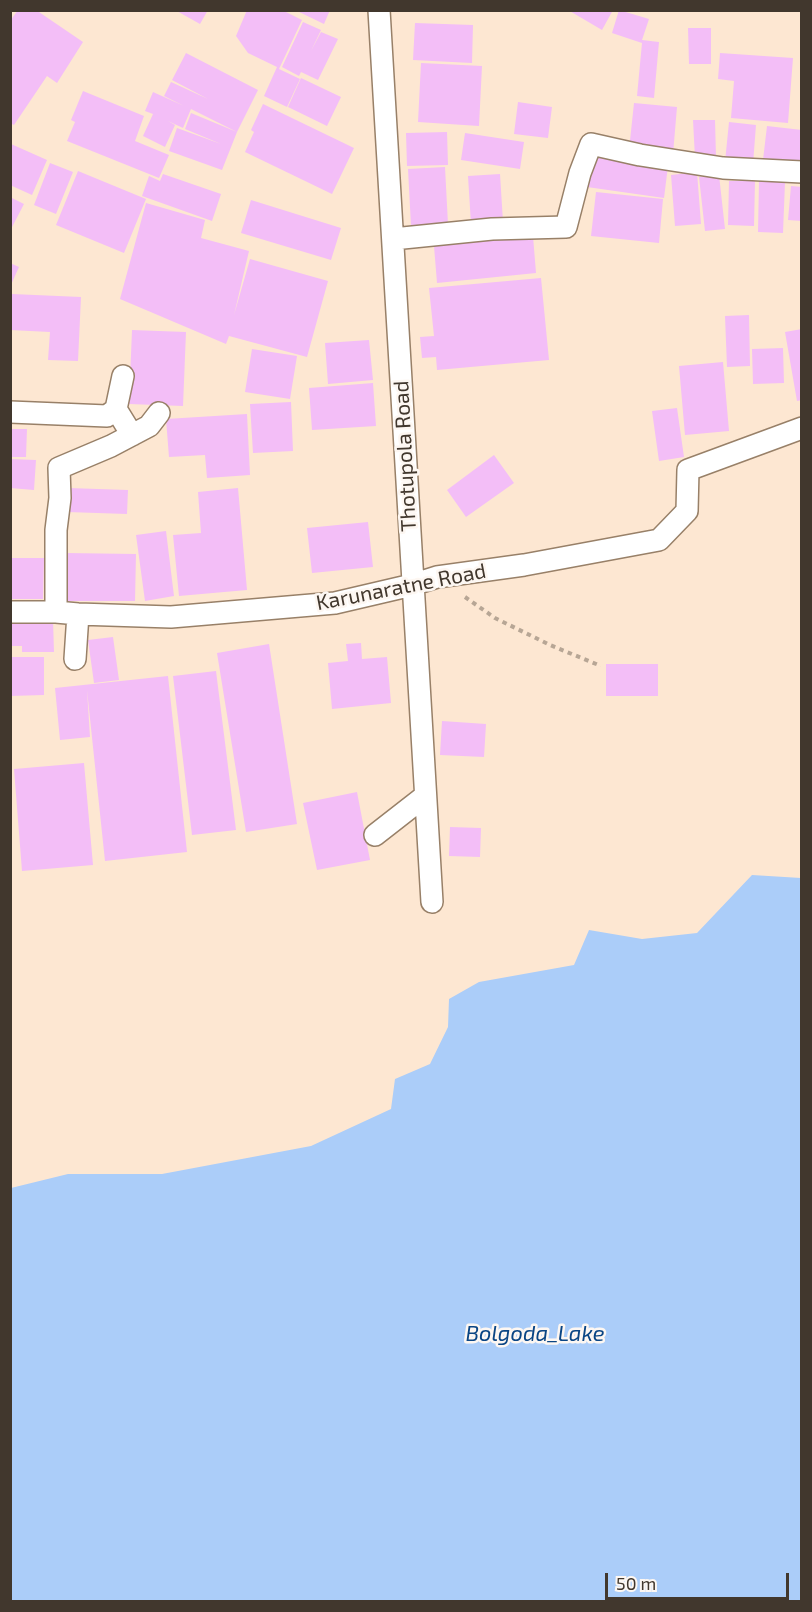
<!DOCTYPE html>
<style>
body{margin:0}
#map{position:relative;width:812px;height:1612px;overflow:hidden;background:#fde7d2;font-family:"Exo 2",sans-serif}
canvas{display:block}
.frame{position:absolute;inset:0;border:12px solid #41372d;pointer-events:none}
.scale{position:absolute;left:605px;top:1573px;width:184px;height:27px;box-sizing:border-box;border:3px solid #41372d;border-top:0;padding-left:8px;font-size:18px;line-height:21px;white-space:nowrap;color:#41372d;-webkit-text-stroke:4px #fdf7f2;paint-order:stroke}
</style>
<div id="map">
<canvas width="812" height="1612"></canvas>
<div class="frame"></div>
<div class="scale">50 m</div>
</div>
<script>
const ctx = document.querySelector('canvas').getContext('2d');
ctx.lineJoin = 'round';
function fill(path, color) {
  ctx.fillStyle = color;
  ctx.fill(path, 'evenodd');
}
function stroke(path, color, width, dash) {
  ctx.strokeStyle = color;
  ctx.lineWidth = width;
  ctx.lineCap = dash ? 'butt' : 'round';
  ctx.setLineDash(dash || []);
  ctx.stroke(path);
}
function label(font, color, halo, rows, align = 'center') {
  ctx.font = font + ' "Exo 2",sans-serif';
  ctx.lineWidth = 5;
  ctx.setLineDash([]);
  ctx.textBaseline = 'middle';
  ctx.strokeStyle = halo;
  ctx.fillStyle = color;
  for (const [text, x, y, turn = 0] of rows) {
    ctx.save();
    ctx.translate(x, y);
    ctx.rotate((+turn || 0) * Math.PI / 180);
    ctx.textAlign = isNaN(turn) ? turn : align;
    if (halo) ctx.strokeText(text, 0, 0);
    ctx.fillText(text, 0, 0);
    ctx.restore();
  }
}
fill(new Path2D(`
 M752 875 801 878V1601H11V1188L68 1174H162L311 1146 391 1109 395 1079 430 1064 448 1027 449 999 479 982 574 965 589 930 642 939 697 933Z`), '#abcdf9');
fill(new Path2D(`
 M18 10H36L83 42 57 83 47 76 14 125 10 123V21Z
 M175 10H208L200 24Z
 M247 10H282L302 20 279 69 300 79 287 107 264 96 277 67 248 53 236 36Z
 M295 10H330L324 24Z
 M568 10H613L602 30Z
 M619 10 649 19 642 40 659 42 654 98 637 96 642 43 612 33Z
 M303 22 321 30 311 51 321 32 338 39 318 80 301 72 299 76 282 67Z
 M415 23 473 25 472 63 413 60Z
 M688 28H711V64H689Z
 M186 53 258 90 237 132 191 109 183 128 168 121 175 125 165 147 143 136 153 114 145 111 153 92 184 106 164 96 171 82 208 99 172 80Z
 M720 53 793 58 788 123 731 118 734 81 718 79Z
 M421 63 482 66 479 126 418 122Z
 M301 78 341 97 327 126 288 107Z
 M83 91 144 116 135 141 169 155 159 178 67 141 75 122 71 120Z
 M518 102 552 107 548 138 514 134Z
 M634 103 677 107 673 154 629 150Z
 M263 104 354 148 332 194 245 152 254 132 251 130Z
 M191 113 237 132 222 170 169 151 177 128 221 144 185 129Z
 M693 120H715L716 157 695 158Z
 M729 122 756 125 753 164 725 162Z
 M767 126 802 130V164L763 160Z
 M447 132 448 165 407 166 406 133Z
 M465 133 524 142 520 169 461 160Z
 M11 144 47 160 32 195 10 185Z
 M591 155 668 166 664 198 587 187Z
 M50 163 73 172 56 214 34 205Z
 M445 167 448 224 411 226 408 169Z
 M78 171 146 199 124 253 56 225Z
 M697 172 701 224 675 226 671 175Z
 M163 174 221 194 212 221 142 196 149 176 160 181Z
 M500 174 503 222 471 224 468 176Z
 M719 175 725 229 705 231 699 177Z
 M729 181H755L754 226 728 225Z
 M759 181 785 182 783 233 758 232Z
 M791 186 802 187V221L788 220Z
 M596 192 663 199 659 243 591 236Z
 M10 197 24 204 10 231Z
 M251 200 341 228 331 260 241 233Z
 M146 203 205 220 201 238 249 251 234 315 250 259 328 281 307 357 229 336 226 344 120 299Z
 M533 236 536 273 437 283 434 246Z
 M10 263 19 267 10 287Z
 M541 278 549 360 437 370 436 357 422 358 420 337 434 336 429 288Z
 M12 294 81 297 78 361 48 360 50 332 10 330Z
 M749 315 750 366 727 367 725 316Z
 M802 329V400L797 401 785 332Z
 M132 330 186 332 183 406 129 404Z
 M369 340 373 380 328 384 325 343Z
 M783 348 784 383 753 384 752 349Z
 M252 349 297 356 290 399 245 392Z
 M723 362 729 431 685 435 679 366Z
 M373 383 376 426 312 430 309 388Z
 M291 402 293 451 253 453 250 404Z
 M677 408 684 457 659 461 652 411Z
 M247 414 250 475 207 478 205 455 169 457 166 419Z
 M10 429H27L26 457H10Z
 M494 455 514 483 466 517 447 490Z
 M10 459 36 460 34 490 10 488Z
 M68 488 128 490 127 514 67 512Z
 M238 488 247 590 179 596 173 535 201 533 198 492Z
 M368 522 373 567 312 573 307 528Z
 M166 531 174 596 145 601 136 535Z
 M65 553 136 554 135 601H65Z
 M10 558H44L43 599H10Z
 M10 620H53L54 652H22V646H10Z
 M113 637 119 680 94 683 88 640Z
 M361 643 362 659 387 657 391 703 332 709 328 663 348 661 346 644Z
 M269 644 297 824 246 832 217 653Z
 M10 657H44V695L10 696Z
 M606 664H658V696H606Z
 M216 671 236 830 192 835 173 676Z
 M168 676 187 852 105 861 87 690 90 737 60 740 55 688Z
 M442 721 486 724 484 757 440 755Z
 M84 763 93 865 22 871 14 769Z
 M357 792 370 860 317 870 303 803Z
 M450 827 481 828 480 857 449 856Z`), '#f3bef7');
const minor = new Path2D(`
 M379 10 432 902
 M393 239 492 229 566 227 580 173 591 144 640 155 723 168 802 172
 M116 409 123 376
 M10 412 107 416 116 409 132 435
 M10 612H56L78 614 171 617 335 603 412 585 437 577 524 565 659 540 687 511 688 470 802 428
 M56 612V530L60 498 59 468 111 446 149 426 159 413
 M75 659 78 614
 M375 835 425 796`);
stroke(minor, '#988068', 24);
stroke(new Path2D(`
 M465 597 495 618 550 645 601 666`), '#b7a695', 4, [4.5, 4.5]);
stroke(minor, '#fff', 21);
label('21px', '#41372d', '#fdf7f2', [
 ["Thotupola Road",405,456,-93],
 ["Karunaratne Road",401,587,-11]
]);
label('italic 22px', '#0a4584', '#fdf7f2', [
 ["Bolgoda_Lake",535,1334]
]);
</script>
